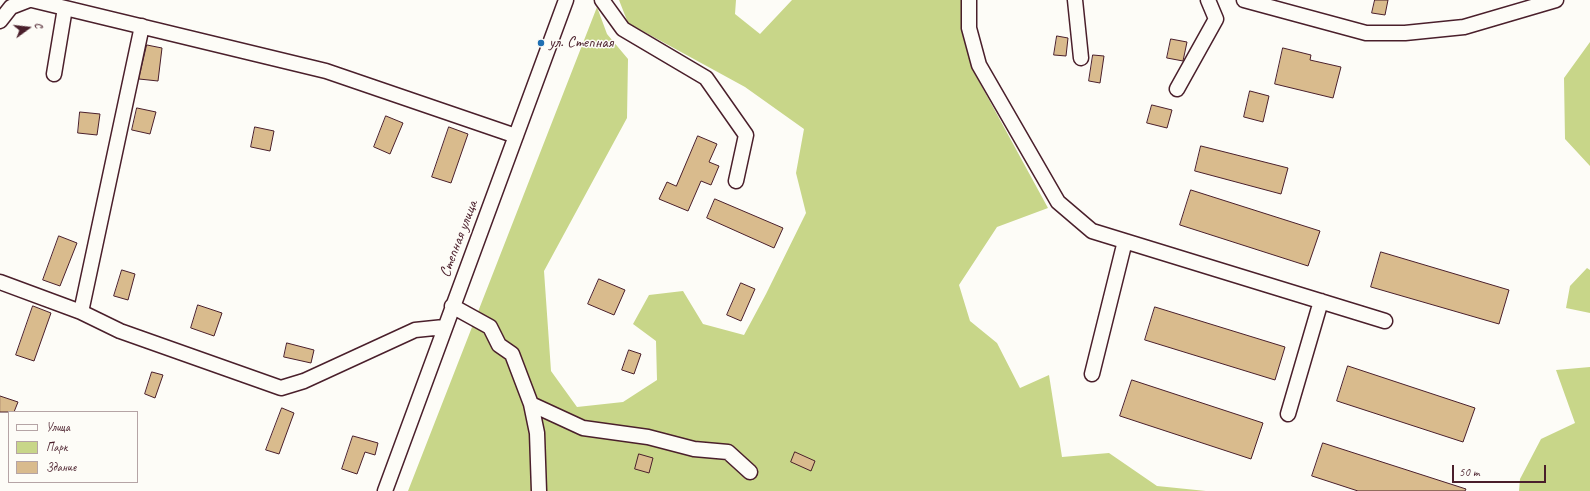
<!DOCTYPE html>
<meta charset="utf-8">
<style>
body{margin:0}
#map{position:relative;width:1590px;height:491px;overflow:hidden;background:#fdfcf7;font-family:Caveat,sans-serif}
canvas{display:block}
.legend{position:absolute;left:8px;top:411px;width:130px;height:72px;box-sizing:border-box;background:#fdfcf7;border:1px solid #b5a4a5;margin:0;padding:5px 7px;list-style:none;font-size:12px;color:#4a1f2b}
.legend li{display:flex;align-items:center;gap:8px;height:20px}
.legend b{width:20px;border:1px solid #b5a4a5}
.north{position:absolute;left:8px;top:8px;width:40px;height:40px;-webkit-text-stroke:3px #fdfcf7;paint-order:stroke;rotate:75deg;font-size:11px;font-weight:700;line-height:16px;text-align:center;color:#4a1f2b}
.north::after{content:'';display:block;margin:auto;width:14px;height:18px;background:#4a1f2b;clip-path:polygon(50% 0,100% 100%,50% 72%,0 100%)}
.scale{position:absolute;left:1452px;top:465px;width:94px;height:18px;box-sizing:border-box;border:2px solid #4a1f2b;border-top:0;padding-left:5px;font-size:12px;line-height:14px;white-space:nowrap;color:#4a1f2b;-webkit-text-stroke:3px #fdfcf7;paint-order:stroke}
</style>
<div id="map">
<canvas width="1590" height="491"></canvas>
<ul class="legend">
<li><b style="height:5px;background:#fdfcf7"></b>Улица</li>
<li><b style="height:11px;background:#c8d689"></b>Парк</li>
<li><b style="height:11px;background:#d9bb8d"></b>Здание</li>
</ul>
<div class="north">С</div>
<div class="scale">50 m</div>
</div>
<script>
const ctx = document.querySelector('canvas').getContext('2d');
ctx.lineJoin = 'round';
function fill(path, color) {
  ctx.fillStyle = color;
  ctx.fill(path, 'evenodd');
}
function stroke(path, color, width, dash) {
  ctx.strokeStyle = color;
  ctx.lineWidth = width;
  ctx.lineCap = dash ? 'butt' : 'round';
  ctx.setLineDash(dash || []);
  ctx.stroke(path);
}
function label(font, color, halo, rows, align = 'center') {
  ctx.font = font + ' Caveat,sans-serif';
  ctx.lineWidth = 3;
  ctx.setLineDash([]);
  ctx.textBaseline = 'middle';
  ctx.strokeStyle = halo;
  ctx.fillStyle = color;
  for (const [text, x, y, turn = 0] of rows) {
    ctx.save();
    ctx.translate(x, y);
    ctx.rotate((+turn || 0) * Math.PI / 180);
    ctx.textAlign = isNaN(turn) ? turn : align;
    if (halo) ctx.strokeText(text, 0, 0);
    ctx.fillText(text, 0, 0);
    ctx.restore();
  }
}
fill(new Path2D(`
 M619 0H736L735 14 760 34 792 0H962L964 37 975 74 1048 208 997 227 959 285 970 321 997 343 1020 388 1049 375 1062 457 1109 453 1157 486 1206 491H408L597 7 607 34 628 59 627 118 544 271 551 371 577 407 623 402 657 380 656 341 633 324 649 295 683 291 703 324 744 335 766 294 806 213 796 173 804 129 745 87 628 23Z
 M1590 42V166L1565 139 1564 78Z
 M1587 268 1590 270V313L1566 308 1570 286Z
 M1590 367V491H1519L1520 479 1541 439 1575 423 1556 370Z`), '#c8d689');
const building = new Path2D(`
 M1375 0H1388L1385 15 1372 13Z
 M1057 36 1068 38 1066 56 1054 55Z
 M1171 39 1187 42 1183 61 1167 58Z
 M147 45 162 48 158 81 139 79Z
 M1283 48 1311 55 1310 60 1341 67 1333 98 1275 84Z
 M1093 55 1104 56 1100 83 1089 81Z
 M1250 91 1269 96 1263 122 1244 117Z
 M1152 105 1172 110 1167 128 1147 123Z
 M137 108 156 112 150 134 132 130Z
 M80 112 100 114 97 135 78 133Z
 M386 116 403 123 390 154 374 147Z
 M255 127 274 131 270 151 251 147Z
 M449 127 468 134 451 183 432 177Z
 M698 136 717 144 709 162 719 166 711 185 701 181 688 211 659 199 667 182 676 186Z
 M1201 146 1288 168 1281 194 1195 171Z
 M1191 190 1320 231 1308 266 1180 225Z
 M715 199 783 228 774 248 707 218Z
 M59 236 77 243 60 286 43 280Z
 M1381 252 1509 290 1499 324 1371 287Z
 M122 270 135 274 128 300 114 296Z
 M599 279 625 290 614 315 588 304Z
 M741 283 755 289 741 321 727 315Z
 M198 305 222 313 214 336 191 328Z
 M33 306 51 313 34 361 16 355Z
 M1155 307 1285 347 1275 380 1145 340Z
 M287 343 314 350 311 363 284 357Z
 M629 350 641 354 634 374 622 370Z
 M1348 366 1475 408 1463 442 1337 401Z
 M152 372 163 375 155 398 145 394Z
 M1132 380 1263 423 1251 459 1120 416Z
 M0 396 18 402 14 412H0Z
 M282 408 294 413 279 454 266 450Z
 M353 436 378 443 375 455 365 452 357 474 342 469Z
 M1323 443 1466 489 1465 491H1358L1312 476Z
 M795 452 815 461 811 471 791 462Z
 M639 454 653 458 649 473 635 469Z`);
fill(building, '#d9bb8d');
stroke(building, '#4a1f2b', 1);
const minor = new Path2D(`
 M32 0 326 71 516 136
 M602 0 623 29 706 78 746 135 736 181
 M969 0V28L979 65 1058 202 1092 231 1385 321
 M1075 0 1081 58
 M1244 0 1366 33H1405L1464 27 1556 0
 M0 21 11 7 29 0
 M54 74 65 8
 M1177 89 1216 19 1208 0
 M0 282 81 312 142 26
 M452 306 490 327 499 345 512 354 531 404 583 428 648 437 694 449 728 452 750 472
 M81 312 120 331 281 388 304 381 415 330 444 327
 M1092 374 1125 241
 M531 404 537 433 539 491
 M1288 414 1321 301
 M385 491 566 0`);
stroke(minor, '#4a1f2b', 17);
stroke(minor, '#fdfcf7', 14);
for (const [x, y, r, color] of [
 [541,43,4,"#1f6fb2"]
]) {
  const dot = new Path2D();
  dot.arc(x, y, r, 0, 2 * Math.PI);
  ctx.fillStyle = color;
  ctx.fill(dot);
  stroke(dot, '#fdfcf7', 1.5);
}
label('16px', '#4a1f2b', '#fdfcf7', [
 ["ул. Степная",549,43]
], 'left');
label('16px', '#4a1f2b', '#fdfcf7', [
 ["Степная улица",459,239,-69]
]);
</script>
